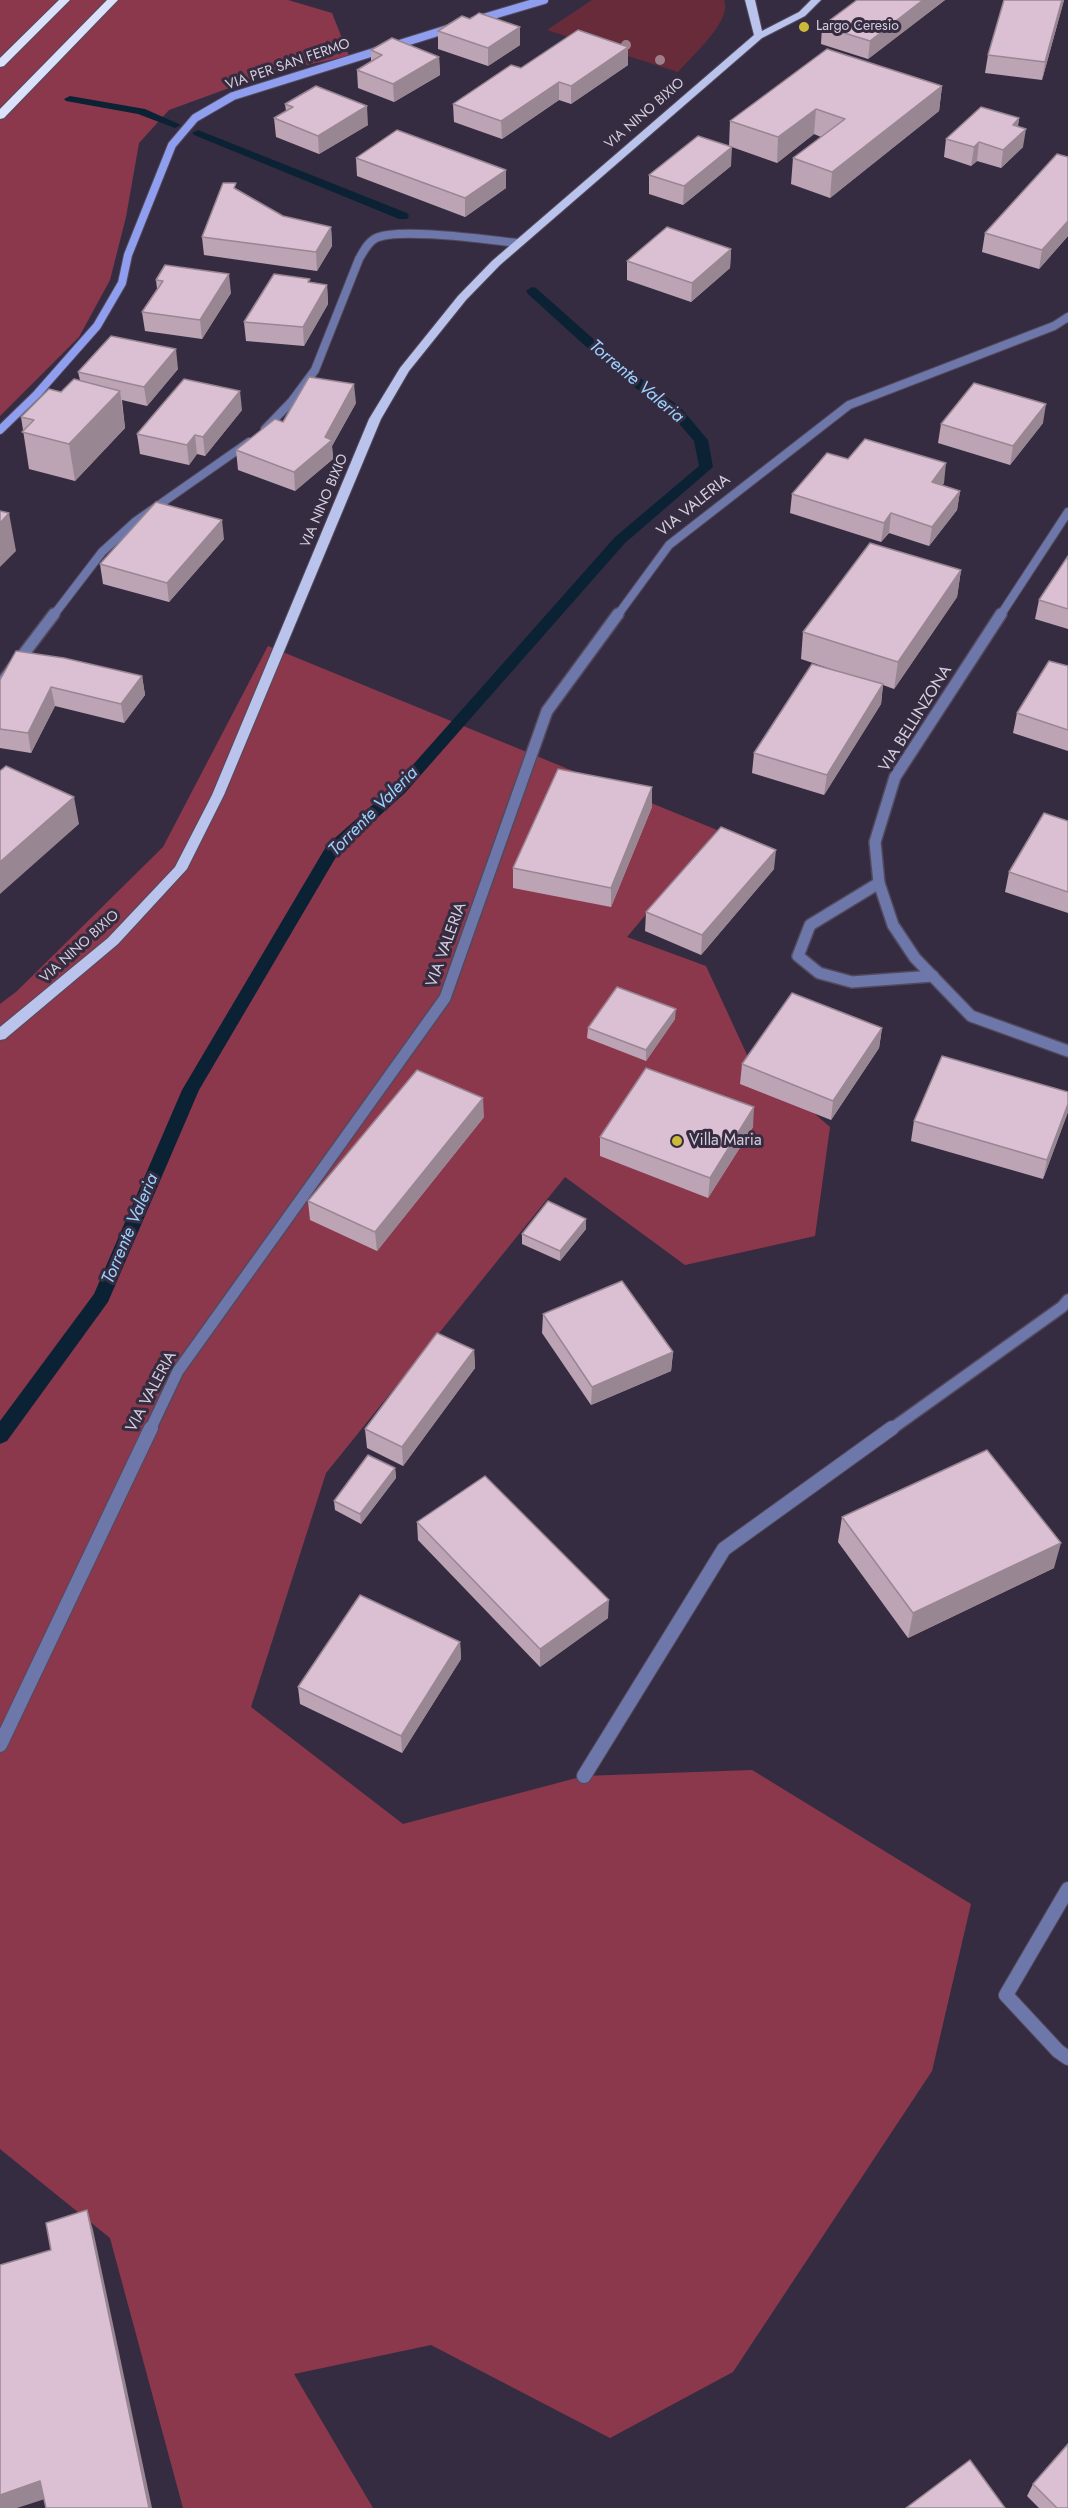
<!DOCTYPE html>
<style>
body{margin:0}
canvas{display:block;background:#362c41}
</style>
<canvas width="1068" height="2508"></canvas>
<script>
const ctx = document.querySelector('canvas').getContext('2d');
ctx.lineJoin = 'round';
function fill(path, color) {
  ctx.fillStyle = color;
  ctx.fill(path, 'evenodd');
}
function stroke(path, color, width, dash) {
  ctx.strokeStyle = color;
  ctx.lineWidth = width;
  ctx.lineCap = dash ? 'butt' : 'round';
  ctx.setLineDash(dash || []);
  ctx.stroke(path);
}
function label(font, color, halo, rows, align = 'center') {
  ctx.font = font + ' Jost,sans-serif';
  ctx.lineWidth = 6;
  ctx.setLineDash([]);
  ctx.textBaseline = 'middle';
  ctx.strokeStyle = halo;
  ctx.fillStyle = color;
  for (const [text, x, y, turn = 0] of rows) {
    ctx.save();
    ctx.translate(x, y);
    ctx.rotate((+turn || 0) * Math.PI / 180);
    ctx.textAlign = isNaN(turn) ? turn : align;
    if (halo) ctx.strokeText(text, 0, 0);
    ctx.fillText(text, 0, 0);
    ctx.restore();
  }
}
fill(new Path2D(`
 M592 0H724C733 20 691 57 678 72L547 30Z`), '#682b39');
fill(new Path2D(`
 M0 0H288L332 13 349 56 273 72 169 110 139 143 126 217 110 280 79 337 0 416Z
 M268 646 717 830 627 937 706 966 747 1055 830 1127 815 1236 685 1265 565 1177 326 1473 251 1707 403 1824 584 1776 752 1770 971 1904 932 2071 733 2372 610 2438 431 2345 294 2374 373 2508H183L110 2238 0 2149V1004L16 992 163 847Z`), '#8c384c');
fill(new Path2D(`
 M70 96 145 109 181 125 175 128 138 114 66 101 64 99Z
 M198 130 407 213 409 216 407 219H399L194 135 192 133Z
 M532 287 536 288 625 367 680 407 708 440 713 467 625 543 405 793 339 852 199 1090 108 1302 7 1441 0 1444V1421L94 1294 182 1090 327 845 395 785 615 537 699 466 694 441 670 413 615 373 528 294 526 291Z`), '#0a2234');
const service = new Path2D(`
 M879 883 810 925 798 956 819 973 852 982 933 976`);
const minorFar2 = new Path2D(`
 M265 429 292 401 315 370 359 259C363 252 368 242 376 238 399 227 489 240 518 243
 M53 616 102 552 136 521 249 442
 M617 616 669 545 849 405 1054 326 1068 317`);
const minorFar1 = new Path2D(`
 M0 685 54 614
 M150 1430 178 1371 445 998 547 711 618 614
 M890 1430 1062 1307 1068 1300`);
const minor = new Path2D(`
 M0 1745 151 1428
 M584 1776 724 1549 892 1428
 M1068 1889 1006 1995 1058 2051 1068 2058`);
const tertiaryFar1 = new Path2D(`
 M1000 616 1068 512`);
const tertiary = new Path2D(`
 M1001 614 895 777 875 842 879 883 893 925 915 958 971 1016 1068 1051`);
const secondary = new Path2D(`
 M473 21 544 0
 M0 430 37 394 97 326 122 283 128 255 172 145 195 118 233 96 454 27`);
const primary = new Path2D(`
 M745 0H755L762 31 799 12 811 0H821L805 16 762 38 500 265 466 300 409 371 381 419 224 795 187 869 118 944 5 1039 0 1040V1027L108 938 175 867 212 795 369 419 400 368 458 296 492 261 754 35Z`);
const motorway = new Path2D(`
 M59 0H70L4 66 0 67V58Z
 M107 0H118L4 118 0 119V109Z`);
stroke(service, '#53495d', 14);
stroke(minorFar2, '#53495d', 10);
stroke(minorFar1, '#53495d', 14);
stroke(minor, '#53495d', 16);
stroke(tertiaryFar1, '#53495d', 10);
stroke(tertiary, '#53495d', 14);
stroke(secondary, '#53495d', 10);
stroke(primary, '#53495d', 2);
stroke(motorway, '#53495d', 2);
stroke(service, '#6d77aa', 11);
stroke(minorFar2, '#6d77aa', 8);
stroke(minorFar1, '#6d77aa', 11);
stroke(minor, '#6d77aa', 14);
stroke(tertiaryFar1, '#6d77aa', 8);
stroke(tertiary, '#6d77aa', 11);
stroke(secondary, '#909eef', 8);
fill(primary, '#b9c3ec');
fill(motorway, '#dbe1fa');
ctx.fillStyle = '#a07f8d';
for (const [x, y] of [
 [626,45],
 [660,60]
]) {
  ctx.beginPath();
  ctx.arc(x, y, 5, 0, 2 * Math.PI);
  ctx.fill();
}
fill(new Path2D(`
 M857 0H945L868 59 821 44 822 26Z
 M1064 0 1042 80 985 73 988 55Z
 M470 19 520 27V45L488 66 438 49V31Z
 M628 47V65L571 104 559 100 502 139 454 122 453 104 521 68Z
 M371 50 439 57 440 75 394 102 358 88 357 70 371 61Z
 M942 86 939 111 830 198 791 184 793 158 821 137 814 134 777 163 729 146 730 121Z
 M285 104 368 125 319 154 276 137 274 118 286 111Z
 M1019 118 1018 126 1023 147 1001 168 977 161 971 166 944 157 946 139Z
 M1068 157V236L1039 269 982 252 985 233Z
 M356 158 506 170V188L465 217 357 176Z
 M731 166 683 205 649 194V175Z
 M236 190 283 216 331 227 332 246 317 271 204 255 202 237Z
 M731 249 730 268 691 302 627 280V261Z
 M156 280 231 293 202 339 145 331 142 312 157 289Z
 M311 282 327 285 328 304 304 346 246 341 244 322Z
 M178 369 147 406 122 400 125 428 75 481 29 469 21 417 80 380 78 372Z
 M356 403 332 446 333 459 295 491 238 470 236 450 283 422Z
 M242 410 205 456 197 454 189 465 140 454 137 434Z
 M1043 423 1010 465 938 443 941 424Z
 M848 459 944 483 942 485 960 491 957 510 929 546 889 533 881 542 790 513 792 494Z
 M224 539 169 602 103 584 100 564Z
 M1068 556V629L1035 619 1039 600Z
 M961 570 957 597 894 689 883 685 881 704 824 795 752 773 754 753 840 672 801 659 803 632Z
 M1068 666V751L1013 733 1017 713Z
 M142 676 145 695 124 723 55 706 31 753 0 748V680Z
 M652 787V807L611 907 513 888V868Z
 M1068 821V913L1005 892 1009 872Z
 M774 869 701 955 645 931 646 912Z
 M675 1019 646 1061 587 1038 588 1028Z
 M882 1028 879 1048 831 1120 740 1084 742 1064Z
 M1068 1112 1043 1179 911 1141 914 1121Z
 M484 1117 377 1251 310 1220 308 1201Z
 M753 1127 708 1198 600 1156V1137Z
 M586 1219V1229L560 1261 522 1244V1234Z
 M543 1314 673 1352 671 1371 591 1405 542 1333Z
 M474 1350 475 1368 403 1466 367 1448 365 1429Z
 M395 1468 396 1478 361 1524 335 1510 334 1501Z
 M842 1517 1054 1568 908 1638 838 1542Z
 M417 1522 608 1618 540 1667 418 1540Z
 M460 1642 461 1659 402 1753 300 1704 298 1687Z
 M1033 2484 1068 2508H1039L1027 2496Z`), '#bca4b5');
fill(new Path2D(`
 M923 0H945L868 59 870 41Z
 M1062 0H1064L1042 80 1045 62Z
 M520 27V45L488 66V48Z
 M628 47V65L571 104V86Z
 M439 57 440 75 394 102 393 84Z
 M559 82V100L502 139 501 121Z
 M942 86 939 111 830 198 832 172Z
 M367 106 368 125 319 154 318 136Z
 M816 109 814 134 777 163 778 137Z
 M1019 118 1016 137 1013 125Z
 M1026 129 1023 147 1001 168 1003 150Z
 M979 142 977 161 971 166 974 147Z
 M732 147 731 166 683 205 684 186Z
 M506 170V188L465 217V198Z
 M1068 221V236L1039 269 1042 250Z
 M331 227 332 246 317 271 316 252Z
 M731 249 730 268 691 302 692 283Z
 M229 274 231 293 202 339 200 320Z
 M327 285 328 304 304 346 303 327Z
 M176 349 178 369 147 406 144 387Z
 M354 384 356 403 332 446 333 459 295 491 294 472 325 437Z
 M120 391 125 428 75 481 69 444Z
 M240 391 242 410 205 456 203 437Z
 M1046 404 1043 423 1010 465 1013 446Z
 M195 435 197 454 189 465 187 445Z
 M946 463 944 483 929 502 932 482Z
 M960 491 957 510 929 546 932 527Z
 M9 513 16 551 0 567V523Z
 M891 513 889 533 881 542 884 523Z
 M222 520 224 539 169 602 167 583Z
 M961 570 957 597 894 689 898 662Z
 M142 676 145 695 124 723 121 704Z
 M883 684 881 704 824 795 827 775Z
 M51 687 55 706 31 753 28 733Z
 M652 787V807L611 907V888Z
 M74 797 79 824 0 894V862Z
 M776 850 774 869 701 955 702 935Z
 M676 1009 675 1019 646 1061V1050Z
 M882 1028 879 1048 831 1120 833 1101Z
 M483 1098 484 1117 377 1251 375 1232Z
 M1068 1104V1112L1043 1179 1047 1160Z
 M754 1107 753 1127 708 1198 710 1178Z
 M586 1219V1229L560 1261V1251Z
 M474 1350 475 1368 403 1466 402 1447Z
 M673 1352 671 1371 591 1405 592 1387Z
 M395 1468 396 1478 361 1524 360 1514Z
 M1061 1543 1054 1568 908 1638 913 1613Z
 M609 1600 608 1618 540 1667V1649Z
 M460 1642 461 1659 402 1753 401 1736Z
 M87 2210 93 2230 152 2508H149Z
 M40 2481 48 2498 17 2508H0V2495Z`), '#998693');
const building = new Path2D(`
 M857 0H923L870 41 822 26Z
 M1004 0H1062L1045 62 988 55Z
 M479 13 520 27 488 48 438 31 462 16 470 19Z
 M578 30 628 47 571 86 559 82 501 121 453 104 511 65 521 68Z
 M392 38 439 57 393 84 357 70 382 55 371 50Z
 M827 49 942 86 832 172 793 158 845 119 816 109 778 137 730 121Z
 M316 86 367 106 318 136 274 118 293 107 285 104Z
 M981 107 1019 118 1013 125 1026 129 1003 150 979 142 974 147 946 139Z
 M397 130 506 170 465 198 356 158Z
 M698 136 732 147 684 186 649 175Z
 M1057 154 1068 157V221L1042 250 985 233Z
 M223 183H236L234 188 283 216 331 227 316 252 202 237Z
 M667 227 731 249 692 283 627 261Z
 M165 265 229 274 200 320 142 312 163 281 156 280Z
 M274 274 310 279 308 282 327 285 303 327 244 322Z
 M111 336 176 349 144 387 78 372Z
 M309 377 354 384 325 437 332 440 294 472 236 450 275 419 283 422Z
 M74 379 120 391 69 444 22 432 34 420 21 417 49 389 61 392Z
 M184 379 240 391 203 437 195 435 187 445 137 434Z
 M974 383 1046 404 1013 446 941 424Z
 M865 439 946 463 932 482 960 491 932 527 891 513 884 523 792 494 827 453 848 459Z
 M156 502 222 520 167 583 100 564Z
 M0 511 9 513 0 523Z
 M870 543 961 570 898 662 803 632Z
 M1068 556V609L1039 600Z
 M16 651 64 658 142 676 121 704 51 687 28 733 0 729V680Z
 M1049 661 1068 666V730L1017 713Z
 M812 664 883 684 827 775 754 753Z
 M6 766 74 797 0 862V771Z
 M558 769 652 787 611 888 513 868Z
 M1044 813 1068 821V892L1009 872Z
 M721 827 776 850 702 935 646 912Z
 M617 987 676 1009 646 1050 588 1028Z
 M792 993 882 1028 833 1101 742 1064Z
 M942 1056 1068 1092V1104L1047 1160 914 1121Z
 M646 1068 754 1107 710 1178 600 1137Z
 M417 1070 483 1098 375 1232 308 1201Z
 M548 1201 586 1219 560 1251 522 1234Z
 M622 1281 673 1352 592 1387 543 1314Z
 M437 1333 474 1350 402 1447 365 1429Z
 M987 1450 1061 1543 913 1613 842 1517Z
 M368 1455 395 1468 360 1514 334 1501Z
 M485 1476 609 1600 540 1649 417 1522Z
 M360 1595 460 1642 401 1736 298 1687Z
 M87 2210 149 2508H46L40 2481 0 2495V2265L51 2250 46 2223Z
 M1068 2444V2508H1057L1033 2484Z
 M970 2460 1005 2508H906Z`);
fill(building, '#dbbfd2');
stroke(building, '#998693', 1.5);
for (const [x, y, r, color] of [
 [804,27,6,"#cbba39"],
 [677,1141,6,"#cbba39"]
]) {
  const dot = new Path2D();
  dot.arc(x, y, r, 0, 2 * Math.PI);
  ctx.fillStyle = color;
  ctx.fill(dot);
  stroke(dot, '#362c41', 2);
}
label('14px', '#d5cfdd', '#362c41', [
 ["Largo Ceresio",816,27]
], 'left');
label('14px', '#d5cfdd', '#362c41', [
 ["VIA PER SAN FERMO",288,65,-19],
 ["VIA NINO BIXIO",645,114,-41],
 ["VIA NINO BIXIO",325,501,-67],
 ["VIA NINO BIXIO",80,947,-42]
]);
label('16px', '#d5cfdd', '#362c41', [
 ["VIA VALERIA",694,506,-39],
 ["VIA BELLINZONA",916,719,-58],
 ["VIA VALERIA",447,945,-70],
 ["VIA VALERIA",152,1392,-62]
]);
label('16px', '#d5cfdd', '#362c41', [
 ["Villa Maria",689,1141]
], 'left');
label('italic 18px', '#99d1ff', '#362c41', [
 ["Torrente Valeria",636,382,40],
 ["Torrente Valeria",374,812,-45],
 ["Torrente Valeria",131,1229,-67]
]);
</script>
